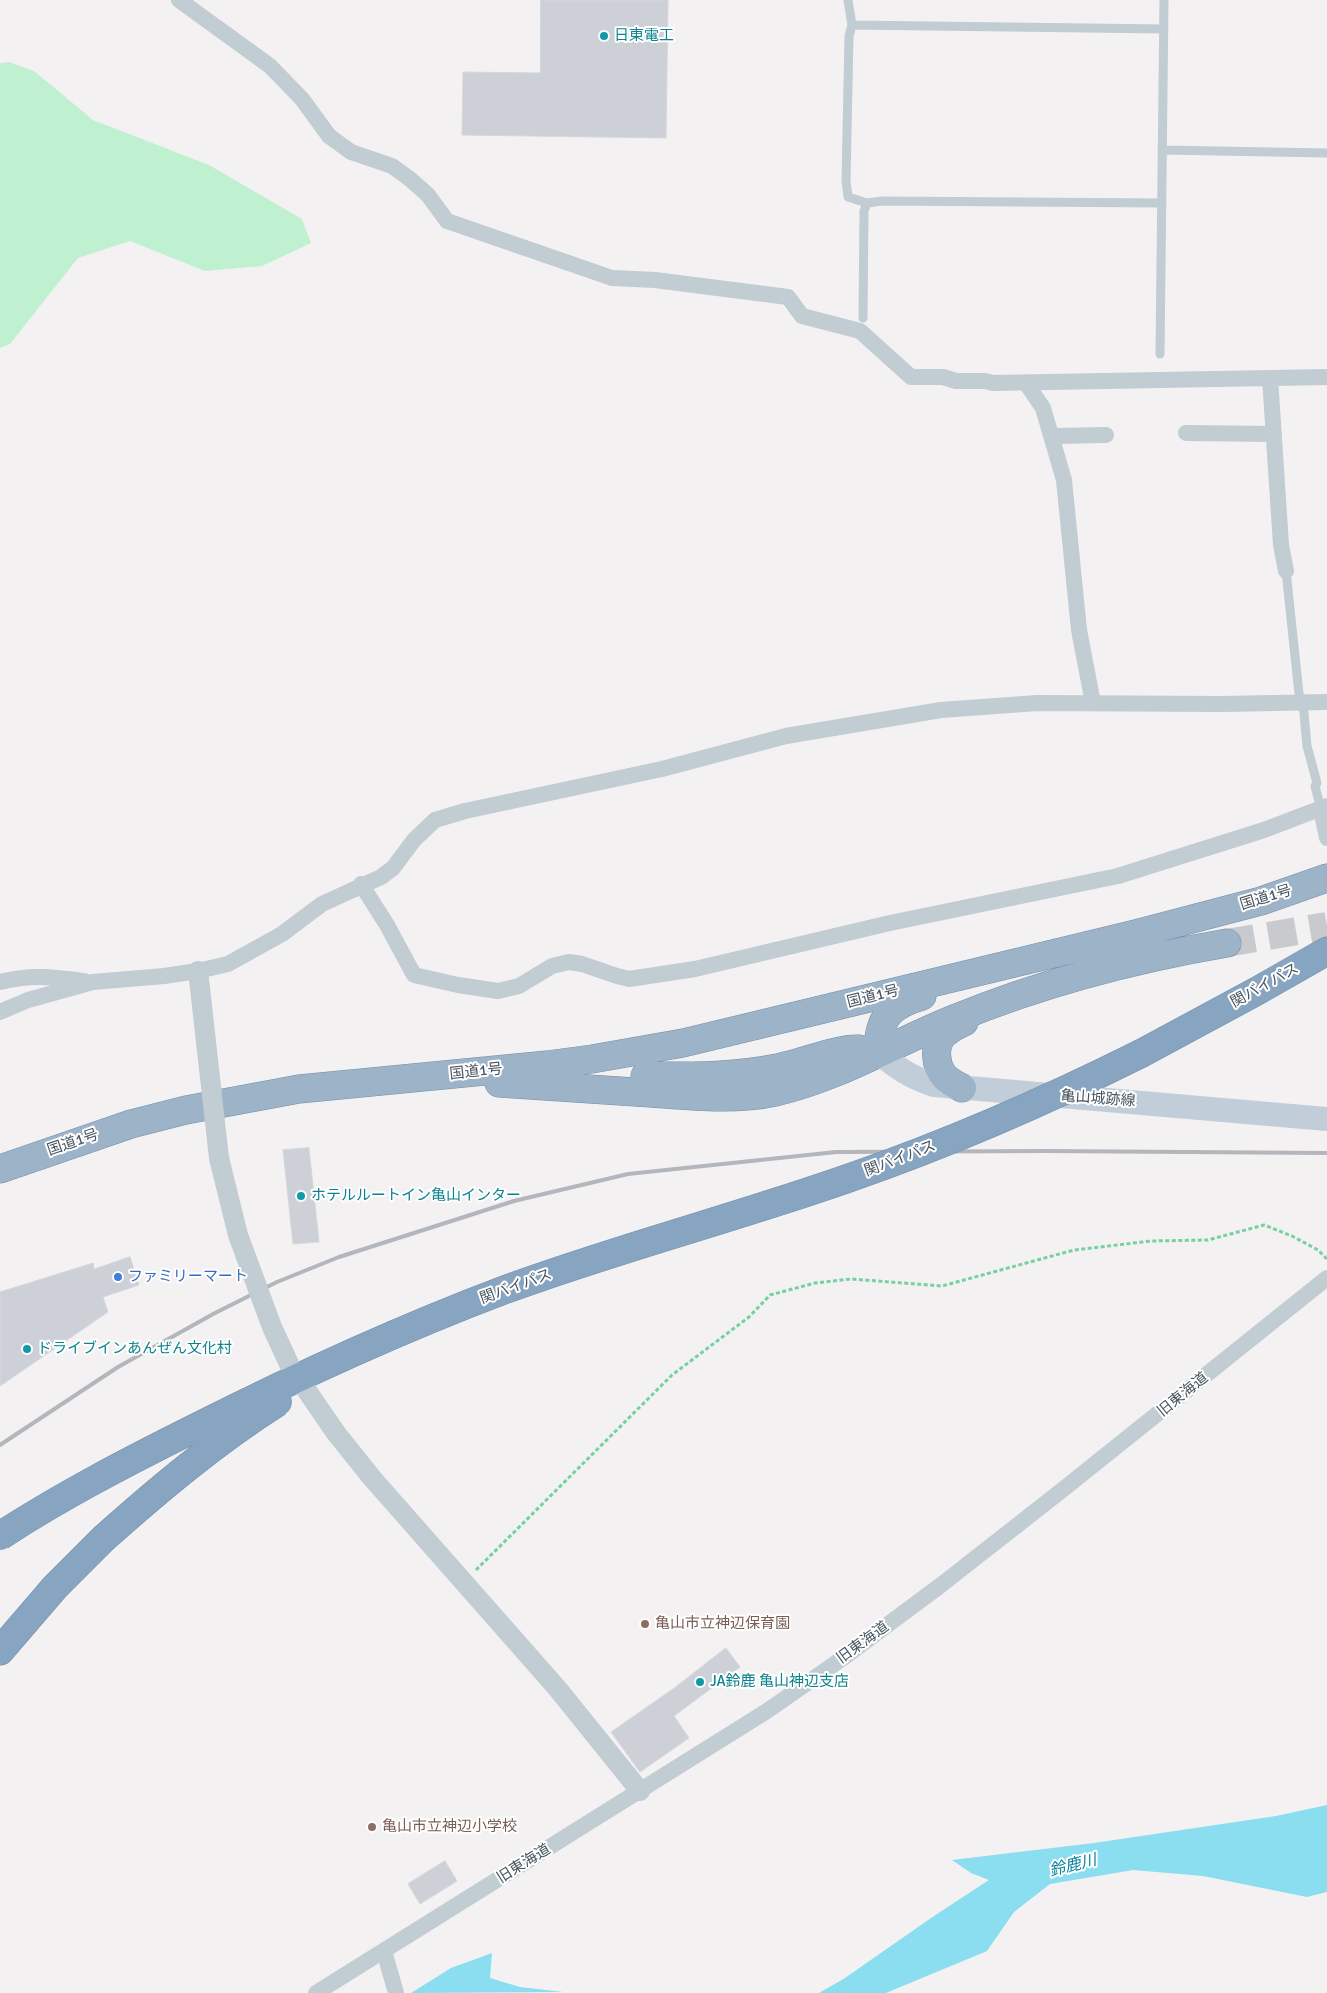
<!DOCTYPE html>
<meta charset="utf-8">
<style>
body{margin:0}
canvas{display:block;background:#f3f1f1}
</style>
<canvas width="1327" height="1993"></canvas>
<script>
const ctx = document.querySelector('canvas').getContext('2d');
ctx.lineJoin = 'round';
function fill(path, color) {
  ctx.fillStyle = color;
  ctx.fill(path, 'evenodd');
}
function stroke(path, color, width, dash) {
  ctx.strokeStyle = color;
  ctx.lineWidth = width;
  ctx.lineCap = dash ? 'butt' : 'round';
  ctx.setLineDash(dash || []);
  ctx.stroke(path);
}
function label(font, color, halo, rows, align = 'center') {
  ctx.font = font + ' Signika,"Noto Sans JP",sans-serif';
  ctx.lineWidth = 4;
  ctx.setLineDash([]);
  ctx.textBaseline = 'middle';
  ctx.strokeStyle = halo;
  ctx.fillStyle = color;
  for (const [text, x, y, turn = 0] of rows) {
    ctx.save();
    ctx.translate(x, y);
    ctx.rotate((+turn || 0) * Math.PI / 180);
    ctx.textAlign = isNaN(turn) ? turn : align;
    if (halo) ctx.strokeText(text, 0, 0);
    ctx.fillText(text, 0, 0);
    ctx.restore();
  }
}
fill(new Path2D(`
 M9 62 34 71 93 120 209 165 302 219 311 243 262 266 205 271 130 241 78 258 10 344 0 348V63Z`), '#bff1d1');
fill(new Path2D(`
 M1327 1805V1892L1307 1897 1203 1876 1133 1870 1050 1884 1014 1912 987 1951 886 1993H819L845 1978 931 1918 989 1880 971 1873 952 1860 1094 1843 1276 1816Z
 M492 1953 490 1978 520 1987 563 1992 411 1993 451 1968Z`), '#8bddf0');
const building = new Path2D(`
 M541 0H668L666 138 462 135 463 72 540 73Z
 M309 1148 319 1242 293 1244 283 1150Z
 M130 1257 139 1285 103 1297 108 1312 0 1386V1292L93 1263 94 1269Z
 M726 1648 740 1667 674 1716 689 1738 640 1772 611 1732 673 1689Z
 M445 1861 457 1881 420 1904 408 1884Z`);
fill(building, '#cdd0d6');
stroke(building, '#d5d7dd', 1);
stroke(new Path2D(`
 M1227 943 1327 926`), '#c8cacd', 28, [28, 14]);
const trunk = new Path2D(`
 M878 1052C878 1018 890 1005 922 996
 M645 1076C688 1076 734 1077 777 1068 800 1064 837 1048 859 1049
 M499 1083C549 1086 600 1090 650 1093 691 1096 734 1101 775 1092 838 1078 894 1043 954 1019 1042 983 1133 959 1227 943
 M962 1088C956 1085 950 1082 945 1077 935 1066 933 1045 944 1034 950 1029 957 1025 964 1022
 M0 1169 131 1124 186 1110 299 1089 547 1065 592 1059 683 1043 1135 934 1261 901 1327 878`);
const motorway = new Path2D(`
 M1142 1053 1257 991 1327 951
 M0 1651 55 1587 103 1539`);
stroke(trunk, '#7390ad', 29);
stroke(motorway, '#7390ad', 29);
stroke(new Path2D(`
 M476 1570 672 1375 749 1317 770 1295 815 1283 851 1279 942 1286 1074 1250 1151 1241 1208 1240 1264 1225 1292 1236 1318 1250 1327 1259`), '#75d1a2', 3, [4, 2.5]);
stroke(new Path2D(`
 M848 0 852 25 849 36 846 181 848 197 867 203 864 211 863 318
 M852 25 1164 29
 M1162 150 1327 153
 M867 203 882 201 1162 203
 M1160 354 1164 0
 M1286 571 1300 703
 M1303 703 1307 746 1317 783 1315 786 1321 809`), '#c1ccd3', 9);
stroke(new Path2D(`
 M179 0 270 66 302 99 329 136 351 152 392 166 410 179 428 195 447 221 612 278 655 280 788 297 802 316 860 331 911 377H943L956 381H985L993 383 1327 377
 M1270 378 1281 545 1286 571
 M1026 383 1043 408 1064 480 1079 630 1093 703
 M1186 433 1274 434
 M1053 436 1106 435
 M1321 809 1327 838
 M361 884 387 925 414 975 458 985 498 991 519 986 552 966 569 962 582 964 617 976 629 979 695 969 890 923 1118 876 1264 830 1327 806
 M0 982C31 974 53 977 84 981
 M0 1012 28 1000 93 982 164 976 198 971 228 964 282 934 322 904 381 877 393 868 414 840 435 820 465 811 662 769 786 736 941 710 1037 703 1222 704 1327 702
 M384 1951 396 1993
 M316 1993 767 1711 843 1658 941 1585 1061 1491 1327 1278`), '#c1ccd3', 16);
stroke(new Path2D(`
 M198 971 201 997
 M336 1433 372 1478 557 1688 640 1791`), '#c1ccd3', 20);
stroke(new Path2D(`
 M878 1052C897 1068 910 1077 934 1085L1327 1119`), '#c1cdd8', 24);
stroke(trunk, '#9cb3c8', 28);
stroke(motorway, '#87a5c1', 28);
stroke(new Path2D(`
 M0 1445 118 1367 215 1313 277 1282 339 1257 514 1201 628 1174 836 1152 1046 1151 1327 1153`), '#b3b6bc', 4);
const motorwayBridge = new Path2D(`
 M0 1536C63 1495 129 1461 197 1427 298 1376 398 1330 504 1290 618 1248 735 1218 849 1178 950 1143 1046 1101 1142 1053
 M103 1539C158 1490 215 1442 278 1402`);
stroke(motorwayBridge, '#7390ad', 29, []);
stroke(new Path2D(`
 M201 997 219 1158 238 1235 272 1327 290 1366 336 1433`), '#c1ccd3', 20);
stroke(motorwayBridge, '#87a5c1', 28);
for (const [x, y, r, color] of [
 [604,36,5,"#0f9aa8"],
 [301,1196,5,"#0f9aa8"],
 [118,1277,5,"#3f7fe0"],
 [27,1349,5,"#0f9aa8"],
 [645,1624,5,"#8d6e63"],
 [700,1682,5,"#0f9aa8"],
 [372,1827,5,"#8d6e63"]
]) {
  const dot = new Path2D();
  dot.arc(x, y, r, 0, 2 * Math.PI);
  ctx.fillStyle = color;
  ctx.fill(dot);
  stroke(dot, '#fff', 2);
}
label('15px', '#0d838f', '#fff', [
 ["日東電工",614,36],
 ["ホテルルートイン亀山インター",311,1196],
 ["ドライブインあんぜん文化村",37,1349],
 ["JA鈴鹿 亀山神辺支店",710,1682]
], 'left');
label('15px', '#485560', '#fff', [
 ["国道1号",1266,898,-17],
 ["関バイパス",1265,986,-29],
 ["国道1号",873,997,-14],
 ["国道1号",476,1072,-6],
 ["亀山城跡線",1098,1099,4],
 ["国道1号",73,1143,-19],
 ["関バイパス",900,1159,-21],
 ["関バイパス",516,1287,-20],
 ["旧東海道",1183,1395,-39],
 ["旧東海道",863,1643,-36],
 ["旧東海道",524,1864,-32]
]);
label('15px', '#366cbe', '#fff', [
 ["ファミリーマート",128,1277]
], 'left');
label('15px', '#785e54', '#fff', [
 ["亀山市立神辺保育園",655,1624],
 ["亀山市立神辺小学校",382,1827]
], 'left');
label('italic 16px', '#08809b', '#fff', [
 ["鈴鹿川",1073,1866,-14]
]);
</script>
